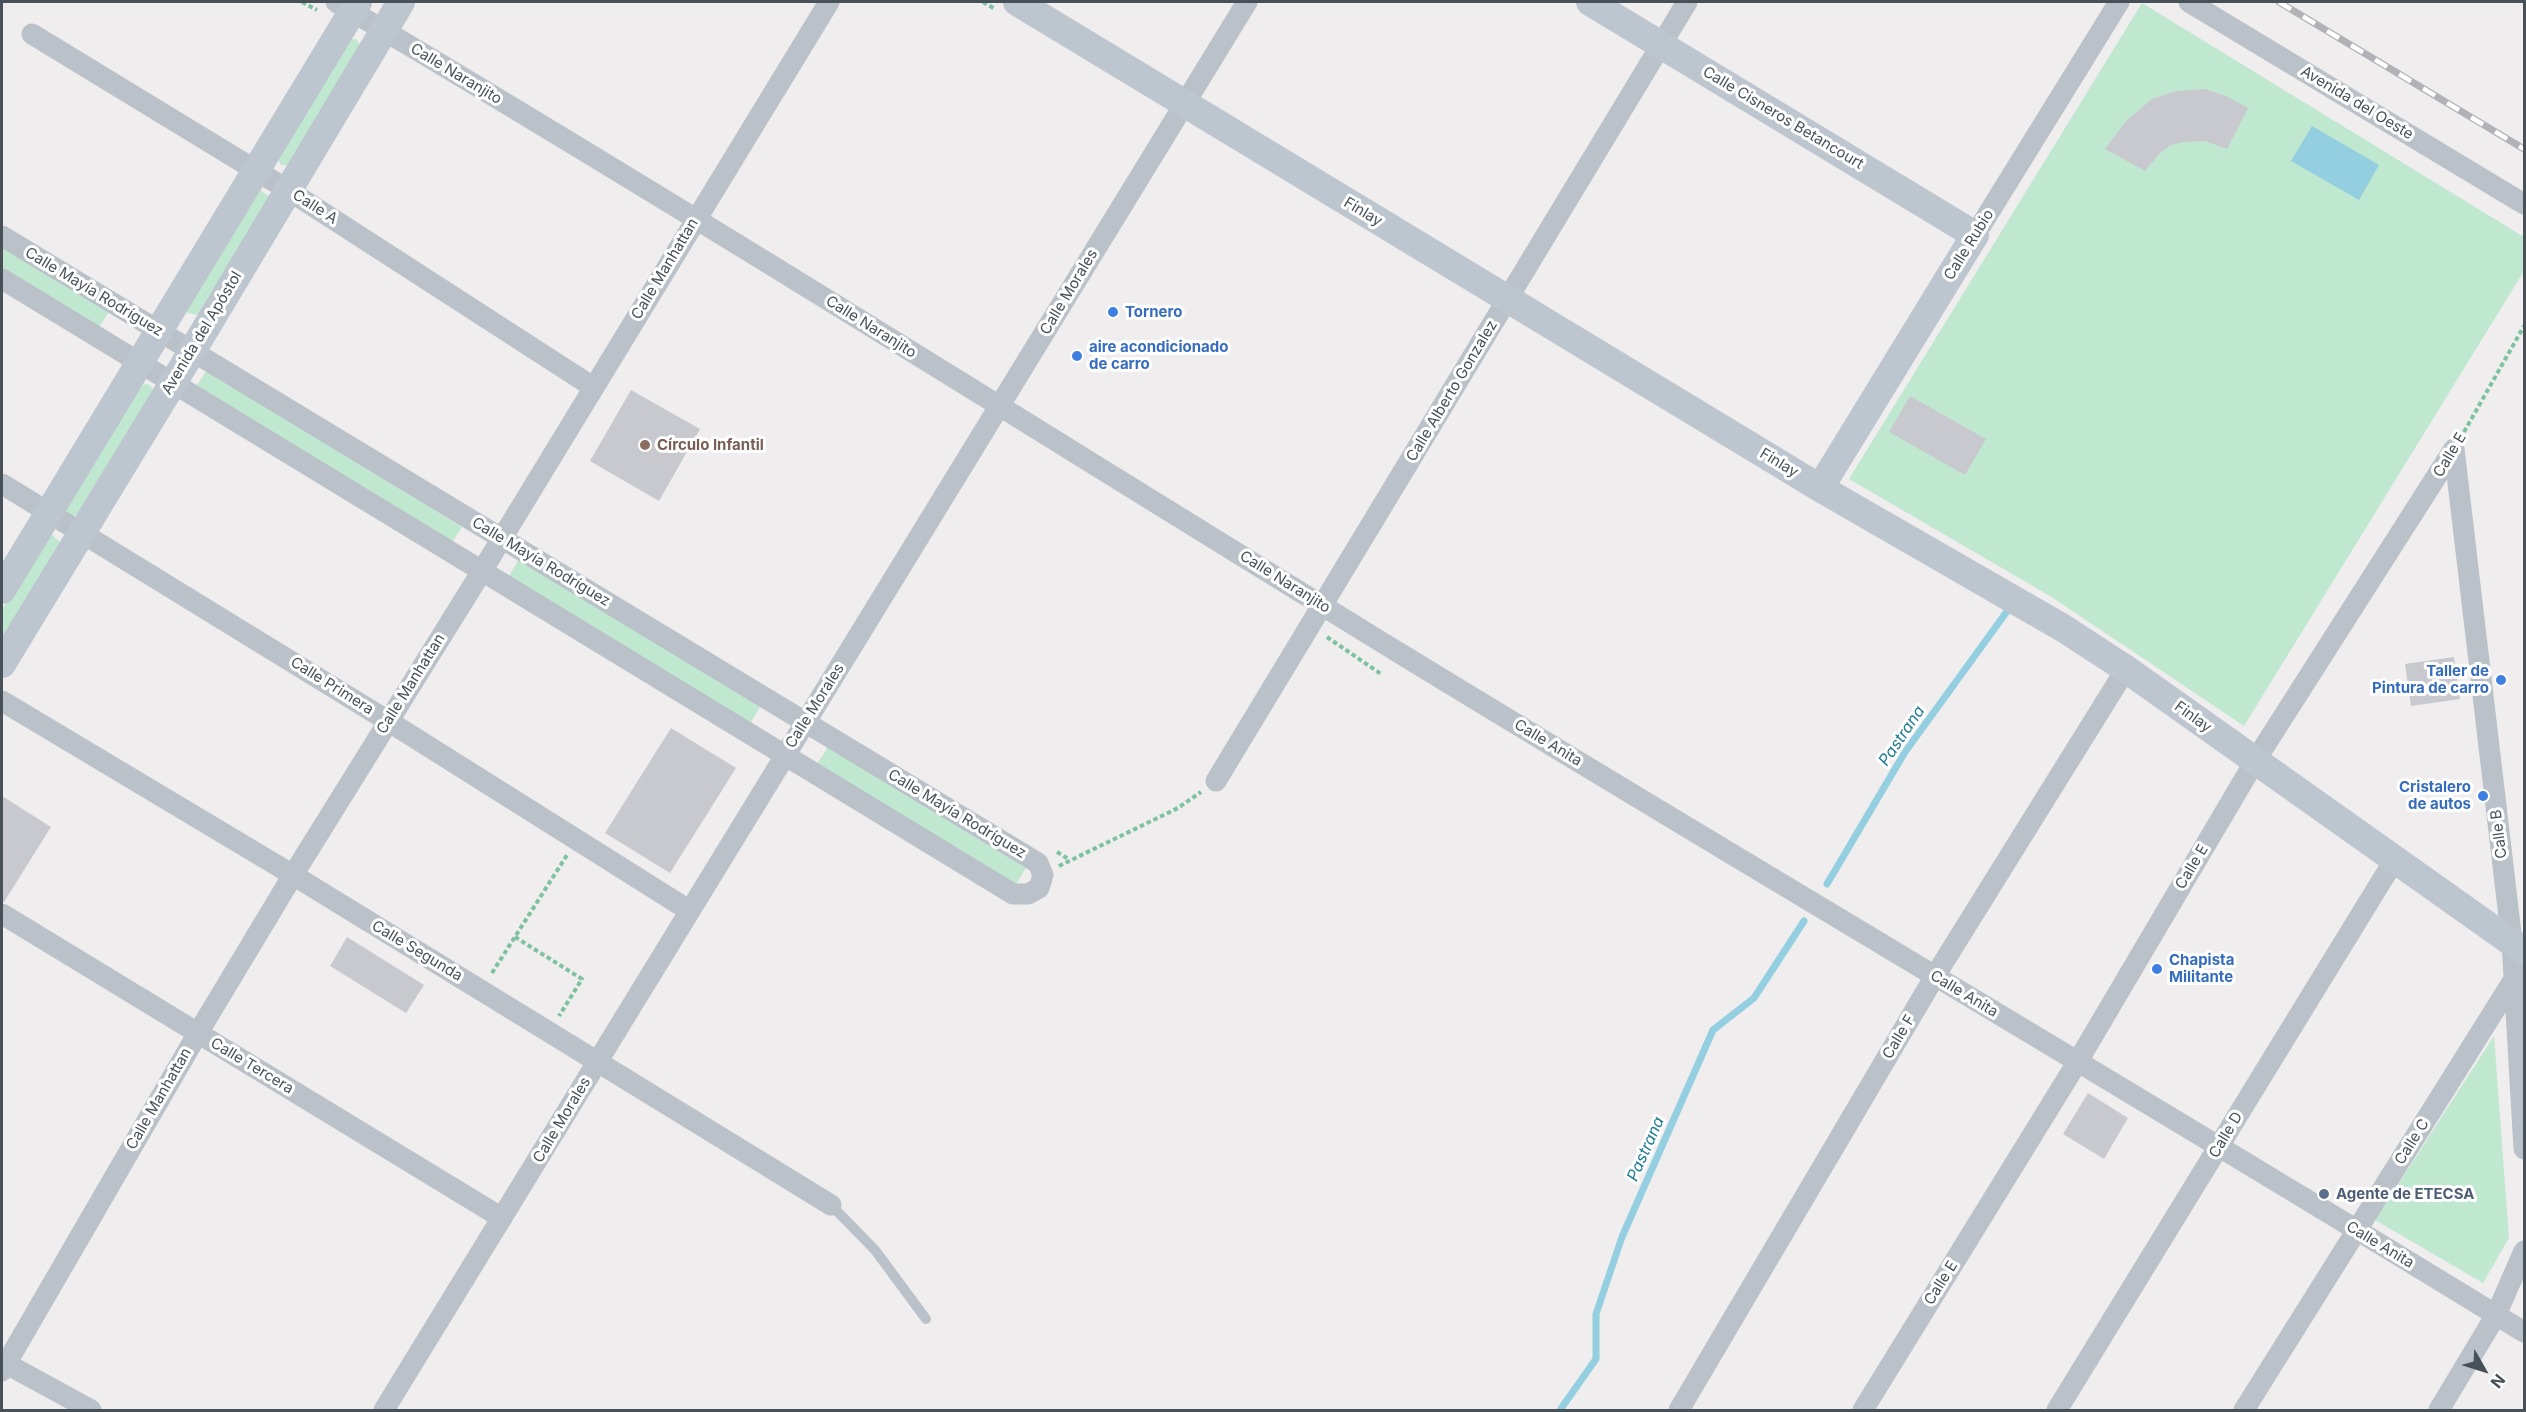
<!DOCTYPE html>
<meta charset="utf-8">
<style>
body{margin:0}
#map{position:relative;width:2526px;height:1412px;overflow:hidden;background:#efeded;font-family:Inter,sans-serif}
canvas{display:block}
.frame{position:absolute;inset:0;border:3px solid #485058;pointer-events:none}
.north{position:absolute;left:2454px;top:1340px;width:60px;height:60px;-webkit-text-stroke:4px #fff;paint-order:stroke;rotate:129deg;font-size:16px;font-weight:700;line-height:24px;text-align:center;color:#485058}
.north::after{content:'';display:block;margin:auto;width:21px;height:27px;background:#485058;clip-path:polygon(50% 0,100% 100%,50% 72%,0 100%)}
</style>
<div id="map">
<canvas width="2526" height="1412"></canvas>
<div class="frame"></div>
<div class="north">N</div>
</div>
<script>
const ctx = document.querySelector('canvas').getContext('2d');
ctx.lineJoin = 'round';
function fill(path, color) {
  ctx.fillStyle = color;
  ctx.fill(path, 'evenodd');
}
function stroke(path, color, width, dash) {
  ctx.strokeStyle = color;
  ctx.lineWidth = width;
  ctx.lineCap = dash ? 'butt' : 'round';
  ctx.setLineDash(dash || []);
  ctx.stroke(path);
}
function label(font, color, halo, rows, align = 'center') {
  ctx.font = font + ' Inter,sans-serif';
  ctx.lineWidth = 6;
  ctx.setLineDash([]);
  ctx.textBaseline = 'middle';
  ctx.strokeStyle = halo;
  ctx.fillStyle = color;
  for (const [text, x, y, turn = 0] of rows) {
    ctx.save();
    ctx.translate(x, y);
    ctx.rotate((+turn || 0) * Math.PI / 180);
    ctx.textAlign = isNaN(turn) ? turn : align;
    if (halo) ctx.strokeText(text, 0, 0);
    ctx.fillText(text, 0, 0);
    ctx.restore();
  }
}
fill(new Path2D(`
 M2142 3 2524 237V271L2244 726 2050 596 1849 479Z
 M349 39H356L360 45 288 165H281L278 160Z
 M260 190 269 196 268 200 197 315 188 313 185 309Z
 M2 246 109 312 98 329 2 270Z
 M207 370 462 527 451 544 196 387Z
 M145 384 150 385 153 390 77 514 72 517H66L64 506 140 387Z
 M51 534 60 542 2 641V610L47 535Z
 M519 559 760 707 750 724 509 576Z
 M828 747 1026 868 1015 886 817 764Z
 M2494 1036 2509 1238 2483 1283 2375 1220Z`), '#c0e8d0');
fill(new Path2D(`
 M2312 126 2379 165 2359 200 2291 161Z`), '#93cfe0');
stroke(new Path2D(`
 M1827 884 1905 752 2008 610
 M1560 1410 1596 1359V1314L1622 1237 1713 1030 1754 998 1804 921`), '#93cfe0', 7);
fill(new Path2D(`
 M2205 89 2226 96 2248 108 2227 149 2205 141 2183 142 2171 145 2161 152 2145 171 2105 149 2127 120 2152 99 2176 91Z
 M631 390 700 429 659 501 590 461Z
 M1910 396 1986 439 1965 475 1889 432Z
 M2454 657 2460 699 2411 706 2405 664Z
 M671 728 736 768 670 873 605 833Z
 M2 796 51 827 4 902 2 901Z
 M347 937 424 985 406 1013 330 966Z
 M2088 1093 2128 1118 2104 1159 2063 1134Z`), '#c8c9cf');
stroke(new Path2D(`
 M302 2 317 10
 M983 2 995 9
 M2464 432 2524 326
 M1327 637 1381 674
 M1057 852 1070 860
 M1059 866 1178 808 1201 792
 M515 937 582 979 559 1016
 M492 973 567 855`), '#7dc2a0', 4, [4.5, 3]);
stroke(new Path2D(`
 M831 1205 875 1250 926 1319`), '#bac1c8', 10);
stroke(new Path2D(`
 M336 2C694 214 1046 436 1401 654 1774 882 2152 1103 2524 1332
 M2189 2 2524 204
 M32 34 288 190 593 387
 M1975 235 2119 2
 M2 236 1038 863 1043 875 1039 888 1028 894H1013L2 279
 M2454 449 2512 942 2524 1149
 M2 484 388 721 690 911
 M2 701 293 875 831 1205
 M1216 781 1687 2
 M2 914 502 1218
 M5 1363 91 1410
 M2 1371 198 1033 293 875 482 571 829 2
 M384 1410 1247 2
 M1679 1410 1935 976 2126 669
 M1863 1410 2078 1061 2255 761 2454 449
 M2057 1410 2395 859
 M2244 1410 2516 976
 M2439 1410 2496 1315 2524 1251`), '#bac1c8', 21);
stroke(new Path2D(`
 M1017 2 1820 488 2063 628 2126 669 2524 951
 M1590 2 1975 235 1820 488
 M2 590 358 2
 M2 664 173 383 401 2`), '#bdc5ce', 28);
const rail = new Path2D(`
 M2279 2 2524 149`);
stroke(rail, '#b0b2b6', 7);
stroke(rail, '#fff', 4.5, [14]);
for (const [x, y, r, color] of [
 [1113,312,6,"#3f7fe0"],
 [1077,356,6,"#3f7fe0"],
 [645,445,6,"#8d6e63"],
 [2501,680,6,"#3f7fe0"],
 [2483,796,6,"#3f7fe0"],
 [2157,969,6,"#3f7fe0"],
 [2324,1194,6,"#5c6f8a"]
]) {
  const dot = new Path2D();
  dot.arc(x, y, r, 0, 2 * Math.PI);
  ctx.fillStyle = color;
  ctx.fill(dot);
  stroke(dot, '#fff', 2);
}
label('15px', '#485058', '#fff', [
 ["Calle Naranjito",456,74,31],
 ["Avenida del Oeste",2357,103,31],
 ["Calle Cisneros Betancourt",1783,118,31],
 ["Calle A",315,207,33],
 ["Finlay",1363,212,31],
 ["Calle Rubio",1969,245,-58],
 ["Calle Manhattan",665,269,-59],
 ["Calle Mayía Rodríguez",94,292,31],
 ["Calle Morales",1069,292,-59],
 ["Calle Naranjito",871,327,32],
 ["Avenida del Apóstol",202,333,-59],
 ["Calle Alberto Gonzalez",1452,391,-59],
 ["Calle E",2450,455,-59],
 ["Finlay",1779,463,31],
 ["Calle Mayía Rodríguez",541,562,31],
 ["Calle Naranjito",1285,582,32],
 ["Calle Manhattan",411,684,-58],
 ["Calle Primera",332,686,32],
 ["Calle Morales",815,706,-58],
 ["Finlay",2193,717,36],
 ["Calle Anita",1548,743,31],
 ["Calle Mayía Rodríguez",957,814,31],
 ["Calle B",2499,834,-97],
 ["Calle E",2192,867,-59],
 ["Calle Segunda",417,951,31],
 ["Calle Anita",1964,994,31],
 ["Calle F",1899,1037,-59],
 ["Calle Tercera",252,1066,31],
 ["Calle Manhattan",159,1099,-60],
 ["Calle Morales",562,1120,-59],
 ["Calle D",2226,1135,-59],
 ["Calle C",2412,1142,-58],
 ["Calle Anita",2380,1245,31],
 ["Calle E",1941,1283,-58]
]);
label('bold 15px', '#366cbe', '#fff', [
 ["Tornero",1125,312],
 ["aire acondicionado",1089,347],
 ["de carro",1089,364],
 ["Taller de",2489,671,"right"],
 ["Pintura de carro",2489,688,"right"],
 ["Cristalero",2471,787,"right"],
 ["de autos",2471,804,"right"],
 ["Chapista",2169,960],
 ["Militante",2169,977]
], 'left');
label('bold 15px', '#785e54', '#fff', [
 ["Círculo Infantil",657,445]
], 'left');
label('bold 15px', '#4e5e75', '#fff', [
 ["Agente de ETECSA",2336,1194]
], 'left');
label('italic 16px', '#1e7b94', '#fff', [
 ["Pastrana",1902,736,-56],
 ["Pastrana",1646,1149,-66]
]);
</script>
